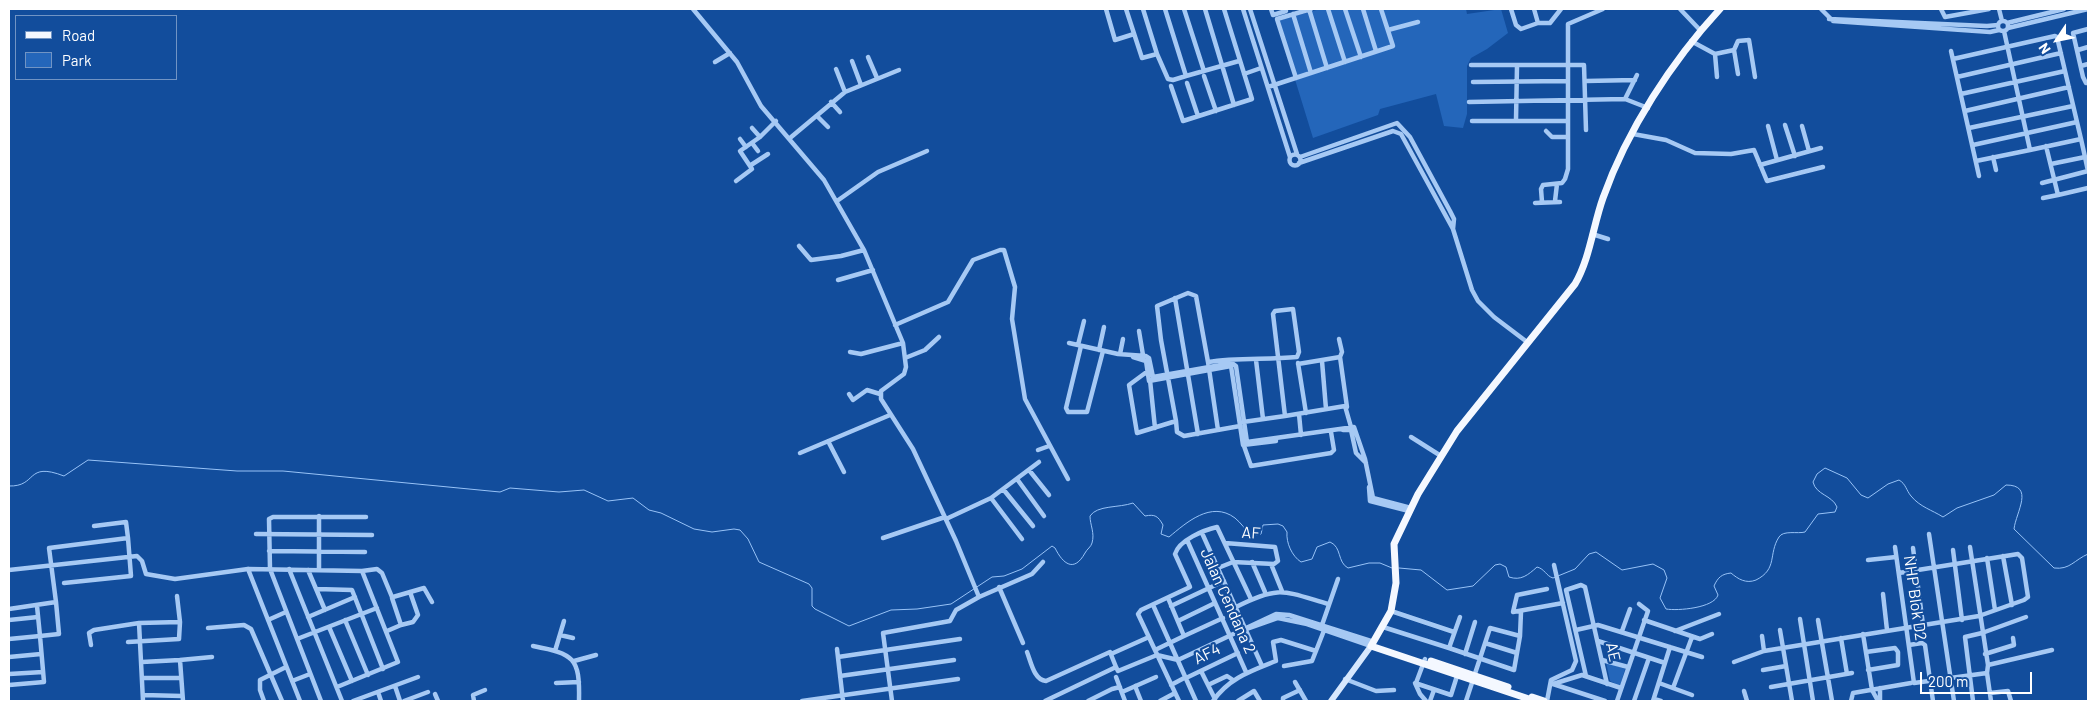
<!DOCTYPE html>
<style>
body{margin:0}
#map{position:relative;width:2097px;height:710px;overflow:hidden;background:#124d9c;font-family:Barlow,sans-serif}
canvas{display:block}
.frame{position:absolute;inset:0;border:10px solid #fff;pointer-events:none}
.legend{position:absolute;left:15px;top:15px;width:162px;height:65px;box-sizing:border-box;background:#124d9c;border:1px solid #7194c4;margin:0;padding:6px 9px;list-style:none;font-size:15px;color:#fff}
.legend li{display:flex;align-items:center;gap:10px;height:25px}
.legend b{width:25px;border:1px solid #7194c4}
.north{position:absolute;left:2032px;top:15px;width:50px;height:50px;-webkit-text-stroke:4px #124d9c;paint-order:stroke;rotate:236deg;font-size:14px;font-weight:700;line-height:20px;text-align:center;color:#fff}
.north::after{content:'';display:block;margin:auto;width:18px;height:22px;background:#fff;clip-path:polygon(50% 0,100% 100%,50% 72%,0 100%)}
.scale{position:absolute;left:1920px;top:672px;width:112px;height:22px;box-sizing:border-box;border:2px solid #fff;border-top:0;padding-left:6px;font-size:15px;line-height:18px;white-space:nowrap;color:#fff;-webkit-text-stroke:4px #124d9c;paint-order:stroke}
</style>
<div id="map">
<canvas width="2097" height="710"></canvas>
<div class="frame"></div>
<ul class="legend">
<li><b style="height:6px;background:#f4f8ff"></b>Road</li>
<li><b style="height:14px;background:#2466ba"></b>Park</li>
</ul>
<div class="north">N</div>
<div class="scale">200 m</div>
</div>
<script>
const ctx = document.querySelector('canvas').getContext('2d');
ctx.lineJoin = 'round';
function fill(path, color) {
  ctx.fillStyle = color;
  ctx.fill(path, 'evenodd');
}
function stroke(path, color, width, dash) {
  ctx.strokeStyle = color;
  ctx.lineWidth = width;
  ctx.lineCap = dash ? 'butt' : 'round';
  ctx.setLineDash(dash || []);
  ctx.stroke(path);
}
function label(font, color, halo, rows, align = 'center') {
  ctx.font = font + ' Barlow,sans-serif';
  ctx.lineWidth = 4.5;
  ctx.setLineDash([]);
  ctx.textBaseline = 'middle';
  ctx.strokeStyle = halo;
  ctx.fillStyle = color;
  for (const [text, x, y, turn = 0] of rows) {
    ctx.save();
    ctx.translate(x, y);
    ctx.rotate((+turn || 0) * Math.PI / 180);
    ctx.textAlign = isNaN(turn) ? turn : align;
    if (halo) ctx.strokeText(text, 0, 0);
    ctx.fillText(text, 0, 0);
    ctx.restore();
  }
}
fill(new Path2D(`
 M1320 9H1466L1467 14 1501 9 1508 33 1487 49 1471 58 1467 66V114L1463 128 1444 126 1436 94 1380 109 1378 115 1313 138 1277 21Z
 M1606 662 1625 669 1620 686 1610 681Z`), '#2466ba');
stroke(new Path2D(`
 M9 486C38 487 25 461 64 476L88 460 237 471H283L500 492 510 488 559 492 584 490 608 501 633 498 649 510 661 513 694 529 712 532 734 529 740 530 748 539 759 562 809 584 812 588V606L815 609 849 626 891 610 917 609 951 604 992 577 1004 576 1022 569 1052 546 1055 548C1063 564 1074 573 1085 553 1087 549 1091 547 1092 543 1095 533 1090 525 1090 516 1097 505 1119 508 1133 503L1145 516C1155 514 1158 516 1163 525L1161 534 1169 537C1186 523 1211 500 1235 518 1241 523 1246 530 1251 536L1261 534 1263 525 1278 524 1283 526 1287 532C1286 543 1292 556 1301 562L1312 559 1317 547 1330 542C1342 547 1337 562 1348 568L1369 563H1380L1392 568
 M1399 568 1421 570 1447 590 1473 586 1495 565 1500 564 1506 567 1509 577C1521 581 1528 575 1537 567 1545 569 1546 576 1553 578L1575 569 1589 554 1596 552 1622 570 1653 564 1664 570 1667 578 1660 598 1666 609C1678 611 1714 608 1718 595L1714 586C1718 577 1722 574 1731 573 1738 579 1746 584 1756 580 1778 569 1768 554 1779 537 1783 530 1798 534 1805 532L1818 514 1835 512 1837 507C1832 495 1816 495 1813 482L1817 474 1825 468 1847 478 1861 495 1868 498 1888 484 1899 480C1906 484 1906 490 1911 496 1920 507 1932 510 1943 517L1957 508 1994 495 2006 485C2035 485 2016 512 2014 529L2054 568C2070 570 2074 560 2088 554`), '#98c3f7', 1);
stroke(new Path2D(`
 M693 9 737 62 761 106 824 180 864 250 903 343 906 367 904 374 881 391V399L913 449 956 541 979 597 956 610 950 621 883 633 892 701
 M1106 9 1115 40 1134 34
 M1126 9 1142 58 1157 54
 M1143 9 1157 54 1168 79 1173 80 1186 76
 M1165 9 1186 76 1239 61
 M1184 9 1204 71
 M1205 9 1234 105
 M1243 9 1290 157
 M1250 9 1297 154
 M1271 9 1273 15 1286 11 1285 9
 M1309 9 1327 68
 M1328 9 1345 62
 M1345 9 1361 57
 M1363 9 1376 51
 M1511 9 1516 25 1521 29 1538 23H1550L1561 9
 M1534 9 1538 23
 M1680 9 1700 30
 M1821 9 1833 21 1990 32 1999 30
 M1941 9 1945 17 1989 9
 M1999 9 2002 21
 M1293 14 1311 73
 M1829 19 1987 26 1998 25
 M1998 26a5 5 0 1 1 10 0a5 5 0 1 1-10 0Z
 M2007 23 2064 9
 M2008 28 2088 9
 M2088 29 2073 33 2083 77 2086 83H2088
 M1388 30 1418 22
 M1691 41 1715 54 1734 50 1738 74
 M1734 50 1738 41 1749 40 1755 77
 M2078 50 2088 47
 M1951 51 1979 176
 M1715 54 1717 77
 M868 57 877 78
 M1953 59 2055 36 2057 37 2081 139 2030 150
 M852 61 861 85
 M715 62 730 53
 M1471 65H1584L1586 130
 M2081 66 2088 64
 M836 69 845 92
 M1244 74 1261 68
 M1204 76 1216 111
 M1957 77 2061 53
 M1296 78 1277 19 1311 9
 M1586 81 1635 80
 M1473 82 1567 81
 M1187 83 1198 116
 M1171 86 1183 121 1252 99 1224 9
 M1268 87 1393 46 1381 9
 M1961 94 2065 71
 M1625 99 1637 75
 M831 102 840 112
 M1469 102 1625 99 1648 108
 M1965 111 2069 87
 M817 116 828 127
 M1516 120 1517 66
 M1472 121H1568
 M1785 125 1795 156
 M1768 126 1777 160
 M1802 126 1809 151
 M752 128 760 137
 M1969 128 2073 106
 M1546 131 1552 137H1568
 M1633 134 1666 140 1695 153 1731 154 1754 150 1767 181 1823 167
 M790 138 845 92 899 70
 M740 139 746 147
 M752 143 758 151
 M1973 145 2077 122
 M1289.5 160a5.5 5.5 0 1 1 11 0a5.5 5.5 0 1 1-11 0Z
 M1300 157 1397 123 1410 137 1450 211 1454 219 1453 229
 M1993 157 1996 170
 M2085 157 2088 171
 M1976 161 2030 150 2004 31
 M1299 163 1393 131 1401 134 1453 229 1472 290 1478 301 1494 317 1527 342
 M2051 164 2085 157 2081 139
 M751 165 768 154
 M1760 165 1821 148
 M736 181 752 169 740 151 760 137 776 121
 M2042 183 2088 171
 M2058 195 2088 188
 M2043 198 2058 195 2046 146
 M837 201 878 172 927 151
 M1555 201 1557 184
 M1542 202 1541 189 1543 185 1562 183 1565 179 1568 169V24L1603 9
 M1535 203 1560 202
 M1592 234 1608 239
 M799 246 811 260 841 256 864 250
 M838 280 873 270
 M1175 298 1198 434
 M895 325 948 302 973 260 1000 250H1004L1015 287 1012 319 1025 399 1068 479
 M1139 331 1143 355
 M1339 339 1342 352 1340 357
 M1069 343 1118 354 1146 356 1149 358 1153 377 1232 363 1236 366 1247 442 1354 427 1365 459 1373 498 1411 508
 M1078 345 1084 321
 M1081 346 1066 408 1068 412H1087L1103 351
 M1099 350 1104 327
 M850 352 861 354 903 343
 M1120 354 1123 339
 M1133 357 1146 361 1149 381 1231 366 1243 445 1276 441
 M905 358 925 350 939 337
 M1256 360 1263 419
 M1322 361 1326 409
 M1298 363 1306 413
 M1298 364 1340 357 1347 407
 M1148 371 1129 385 1137 433 1176 421 1177 432 1184 436 1240 426
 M1150 380 1155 428
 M849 394 853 400 867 390 880 394
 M1299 414 1301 435
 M1285 416 1345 406 1351 427
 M1176 421 1161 340 1157 306 1188 293 1196 296 1208 362
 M1218 430 1208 362C1237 357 1267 360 1297 357L1299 352 1293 309 1275 311 1273 314 1285 416 1243 422
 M1343 430H1351L1356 453 1366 463
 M1411 437 1441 456
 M828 441 844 472
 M1244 446 1251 466 1331 453 1334 450 1331 432
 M1038 450 1049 446
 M800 453 890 415
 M1029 470 1049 495
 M1017 479 1044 516
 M1369 487 1370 501 1409 511
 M1003 489 1033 526
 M991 498 1022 539
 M946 519 991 498 1039 462
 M94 526 126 522 128 538
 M1202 533 1262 666
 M256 534 372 535
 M1929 534 1954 701
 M883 538 945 517
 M1187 540 1246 672
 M1895 547 1914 683 1987 673 1991 701
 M1970 547 1988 665 1987 673
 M1913 548 1923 625
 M1953 550 1962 620
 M269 551 365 552
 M2003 556 2012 605
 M1987 558 1995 610
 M1868 560 1896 557
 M1252 562 1265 592
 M1271 564 1282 591
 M1218 568 1233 562 1274 564 1278 561 1275 547 1225 543
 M248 569 300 701
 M289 569 342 701
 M319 569V516
 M9 570 137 556 142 561 146 574 175 579 248 569 362 571 377 569 382 573 392 597
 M308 570 325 610
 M999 587 1023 643
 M317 589 352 590 383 669
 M1547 589 1517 595 1513 612 1563 603
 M1883 594 1887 630
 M177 596 180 622
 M979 597 1032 574 1043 562
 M1153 605 1196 701
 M1171 606 1224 581
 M1236 607C1279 585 1284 591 1328 604
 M9 609 56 602 49 548 128 538 131 576 64 583
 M1391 611 1454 632
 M308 617 355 597
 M1460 617 1449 648 1514 670 1520 636 1521 612
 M1800 619 1813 701
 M9 620 38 617
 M268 620 286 612
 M345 620 368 675
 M1644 620 1700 639 1712 634
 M1818 620 1832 701
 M1178 621 1215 603
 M139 623 143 701
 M401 625 413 622 418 615 410 592
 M1322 625 1338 579
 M329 627 352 681
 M1383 627 1449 648
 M208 628 244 625 251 629 282 701
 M1244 630 1278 618 1307 624 1371 646
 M1576 630 1598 625 1702 657
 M1780 630 1792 701
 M387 631 401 625 392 598 393 597 424 588 432 602
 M1622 631 1630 609
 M1675 631 1719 614
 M1863 634 1872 690 1878 701
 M560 635 573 638
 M1184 636 1223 618
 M1762 636 1764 651
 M1841 638 1847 674
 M9 639 40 636 37 606
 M297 639 377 608
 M1598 641 1665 663
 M1485 643 1517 653
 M91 645 89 633 94 630 139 623 180 622 179 639 128 642
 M1909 645 1922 643 1925 645 1933 701
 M533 646C574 654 580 657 579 701
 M837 649 843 701
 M1155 650 1184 636 1168 598
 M555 651 564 621
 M1027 652C1031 662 1034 680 1046 681L1110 652 1116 667 1045 701
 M1866 652 1895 648 1898 652V665L1868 670
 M1111 654 1149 637
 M1465 654 1475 622
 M1985 654 2014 645 2013 638
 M9 657 41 654
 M838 657 960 639
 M1602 660 1628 667
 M574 661 596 655
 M142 662 180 660
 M1734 662 1764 651 1979 616 2024 600 2028 597 2022 558 2018 554 1899 573
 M1988 665 2052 650
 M1284 666 1312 661 1325 628
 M1116 667 1118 671 1157 655 1178 660 1276 614 1289 615 1374 642
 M1763 670 1786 666
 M1201 671 1208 685
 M9 674 43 672
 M840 676 954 660
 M1586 676 1566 590 1581 585 1585 587 1607 684
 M1116 677 1125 701
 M143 678H181
 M1186 678 1238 653
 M1345 679 1376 691 1394 690
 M292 681 310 674
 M1295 682 1306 701
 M556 683 579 682
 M1416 683 1425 659
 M1659 683 1692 695
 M1553 684 1582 675 1621 688
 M1553 684 1605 701
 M9 685 44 682 40 636 59 634 56 602
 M1171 685 1186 677
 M395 686 400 701
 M1135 686 1141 701
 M337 687 398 662 362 571
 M1771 687 1852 673
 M1673 688 1692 637
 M1880 688V701
 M1744 691 1747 701
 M378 692 381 701
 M1122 692 1156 677
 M1990 693 2008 691 2011 701
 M435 694 438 701
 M143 695 182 696
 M1215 699 1208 685 1227 676 1233 680
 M1654 699 1661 701
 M183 701 180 660 212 657
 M264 701 260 690V680L286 667
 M321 701 270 569 269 519 273 517H366
 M353 701 418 677
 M404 701 428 692
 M474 701 473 695 485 690
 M802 701 958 679
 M1088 701 1112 689 1120 687
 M1160 701 1175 693
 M1179 701 1138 614 1141 610 1190 587 1175 554C1179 540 1204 530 1217 527L1251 599
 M1213 701C1229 678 1251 671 1276 661L1273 642 1281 640 1316 651
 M1238 701 1254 691 1260 701
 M1283 701V698L1300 690
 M1426 701 1420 694 1415 683 1451 695 1457 676
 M1430 701 1434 690
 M1466 701 1490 628 1520 636
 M1547 701 1551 680 1572 670 1576 661 1554 565
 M1617 701 1648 611 1639 604
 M1634 701 1649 658
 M1653 701 1670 647
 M1851 701 1853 693 1911 683
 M1973 701 1965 637 1982 633 2026 617`), '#a6c9f4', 4.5);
stroke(new Path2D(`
 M1331 701 1371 646`), '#d6e7fd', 6);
stroke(new Path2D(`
 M1431 661 1508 687
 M1532 697 1544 701
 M1535 701 1371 646 1391 611 1396 583 1394 544 1418 494 1457 431 1575 284C1590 258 1593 226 1603 198 1627 130 1672 61 1720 9`), '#f4f8ff', 7);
label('16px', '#fff', '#124d9c', [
 ["AF",1251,533,4],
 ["NHP Blok D2",1915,598,82],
 ["Jalan Cendana 2",1228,601,66],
 ["AE",1613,652,77],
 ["AF4",1207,654,-26]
]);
</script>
